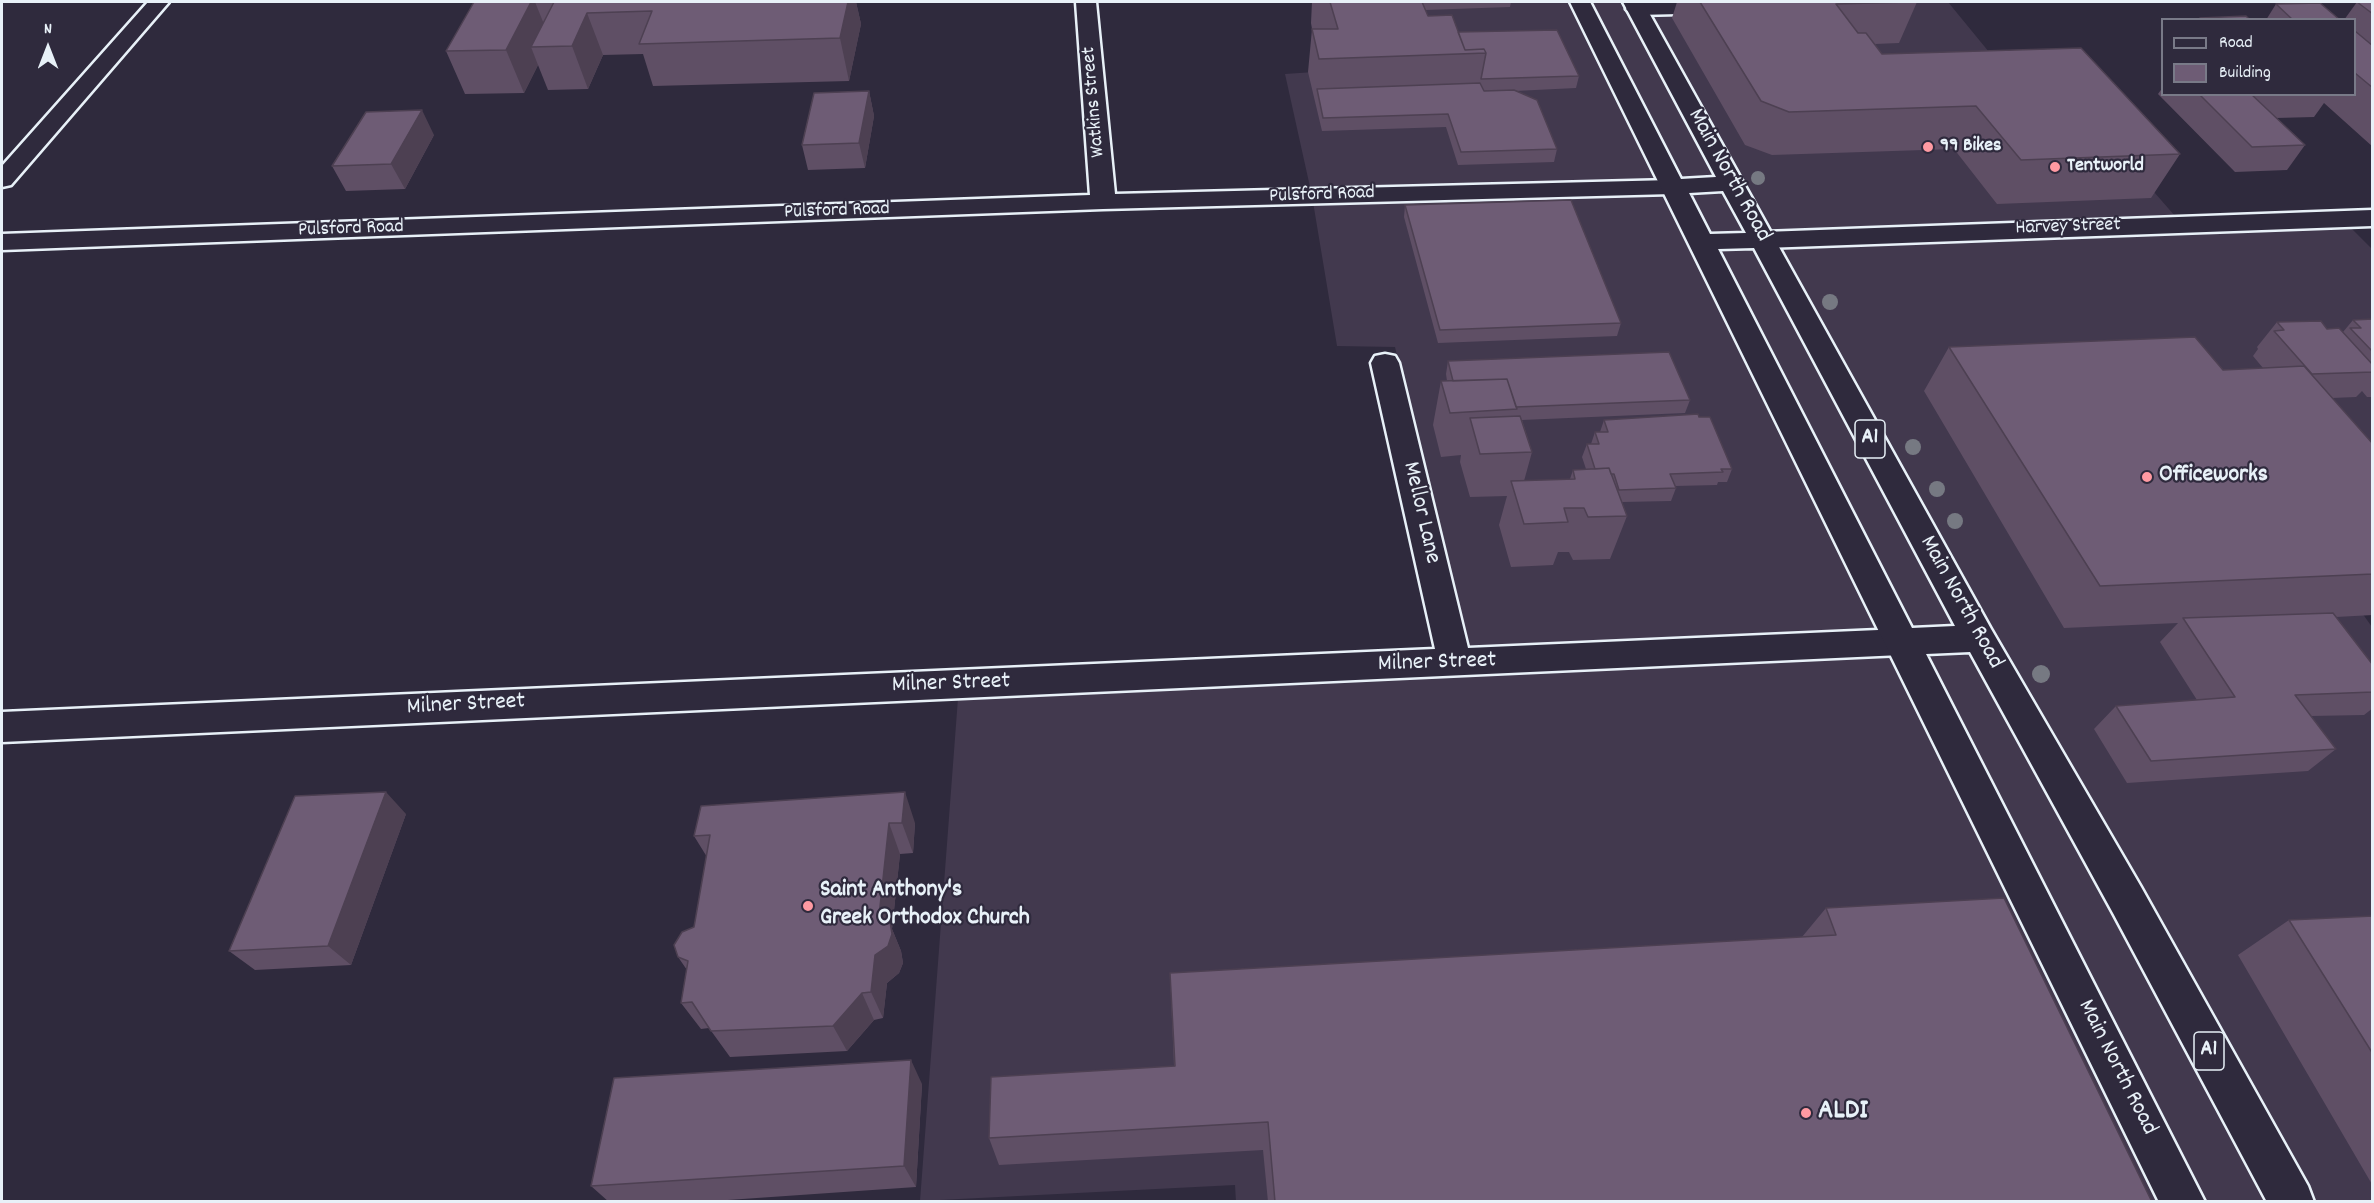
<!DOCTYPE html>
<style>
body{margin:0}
#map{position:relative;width:2374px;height:1203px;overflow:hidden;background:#2f2a3d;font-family:Dekko,sans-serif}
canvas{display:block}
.frame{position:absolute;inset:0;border:3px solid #e8f1f8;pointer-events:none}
.legend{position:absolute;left:2161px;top:18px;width:195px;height:78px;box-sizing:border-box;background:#2f2a3d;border:2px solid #797a88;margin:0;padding:8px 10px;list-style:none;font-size:18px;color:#e8f1f8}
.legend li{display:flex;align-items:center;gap:12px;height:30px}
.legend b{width:30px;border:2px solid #797a88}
.north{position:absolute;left:18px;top:18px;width:60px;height:60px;-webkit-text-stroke:4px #2f2a3d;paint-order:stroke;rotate:0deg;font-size:16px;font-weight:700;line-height:24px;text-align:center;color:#e8f1f8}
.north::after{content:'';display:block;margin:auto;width:21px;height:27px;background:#e8f1f8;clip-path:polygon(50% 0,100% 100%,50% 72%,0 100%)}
</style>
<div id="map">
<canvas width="2374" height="1203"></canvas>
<div class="frame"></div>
<ul class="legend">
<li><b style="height:8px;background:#2f2a3d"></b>Road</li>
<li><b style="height:16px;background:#6e5c75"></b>Building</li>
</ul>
<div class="north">N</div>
</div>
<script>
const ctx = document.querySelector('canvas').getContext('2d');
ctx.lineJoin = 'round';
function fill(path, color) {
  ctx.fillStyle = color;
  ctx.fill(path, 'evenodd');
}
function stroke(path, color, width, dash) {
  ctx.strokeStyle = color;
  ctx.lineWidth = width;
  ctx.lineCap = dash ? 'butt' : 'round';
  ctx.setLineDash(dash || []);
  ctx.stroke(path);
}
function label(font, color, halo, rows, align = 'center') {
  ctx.font = font + ' Dekko,sans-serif';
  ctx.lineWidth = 4.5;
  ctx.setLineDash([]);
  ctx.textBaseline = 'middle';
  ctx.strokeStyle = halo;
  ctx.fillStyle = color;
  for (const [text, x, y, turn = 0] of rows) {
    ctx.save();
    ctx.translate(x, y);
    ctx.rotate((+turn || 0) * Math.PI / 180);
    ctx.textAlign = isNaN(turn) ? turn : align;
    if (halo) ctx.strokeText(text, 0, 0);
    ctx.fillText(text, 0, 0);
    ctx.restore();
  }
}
fill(new Path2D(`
 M1314 2H1948L2021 91 2065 90 2182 224 2342 219 2372 249V609L2360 610 2372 627V1201L1236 1202 1235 1185 920 1201 959 685 1467 662 1395 347 1337 346 1312 196 1285 74 1328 71Z`), '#42394e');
const minor = new Path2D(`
 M148 2H169L11 185 2 187V166Z
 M1076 2H1096L1115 194 1672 180 1681 182 1684 187 1681 192 1672 194 1103 209 2 250V234L1090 195Z
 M1687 2H1724L1731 7 1728 11 1721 13 1637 15 1630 13 1626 9 1630 5 1637 3Z
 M2372 210V226L1764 248 1755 245 1751 240 1755 235 1764 232Z
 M1385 354 1395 356 1399 363 1468 648 1901 629 1913 632 1918 642 1913 652 1901 655 2 742V712L1435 649 1371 363 1375 356Z`);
const trunk = new Path2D(`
 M1570 2H1590L1681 179 1716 177 1623 2H1643L1991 629 2141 887 2308 1186 2314 1202H2267L2113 913 1970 652 1926 654 2205 1202H2159ZM1723 191 1746 233 1710 234 1689 193ZM1754 248 1955 626 1912 628 1718 249Z`);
stroke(minor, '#e8f1f8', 5);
stroke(trunk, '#e8f1f8', 5);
fill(minor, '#2f2a3d');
fill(trunk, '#2f2a3d');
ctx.fillStyle = '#767982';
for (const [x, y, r] of [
 [1758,178,7],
 [1830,302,8],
 [1913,447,8],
 [1937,489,8],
 [1955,521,8],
 [2041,674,9]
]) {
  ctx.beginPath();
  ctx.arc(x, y, r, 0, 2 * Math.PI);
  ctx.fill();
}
fill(new Path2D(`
 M474 2H856L861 24 849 81 653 86 643 54 603 55 588 89 548 90 538 65 524 93 465 94 446 51Z
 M1312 2H1511L1510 7 1425 10 1428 16 1458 32 1579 76 1576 88 1515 91 1557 149 1554 162 1458 165 1446 127 1322 131 1308 72 1312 29 1311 23Z
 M1677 2H1917L1899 43 1875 44 1882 54 2180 154 2151 198 1997 204 1954 149 1772 155 1745 145 1672 18Z
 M2357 2H2373V147L2324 103 2314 117 2276 118 2305 145 2287 170 2235 172 2158 94 2163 87V94H2355V20H2344Z
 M2276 4 2340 20H2266Z
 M869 91 874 116 865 168 808 170 802 145Z
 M434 135 405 189 346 191 332 166Z
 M1405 205 1621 323 1617 336 1438 343 1404 217Z
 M2373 319V397H2367L2362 391 2356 397 2332 398 2373 444V615L2336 617 2373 665V708L2364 715 2311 716 2336 749 2308 771 2127 783 2094 729 2116 706 2197 700 2160 642 2178 623 2064 628 1924 391 1949 347 2223 370 2263 368 2253 356 2258 349 2257 347 2277 322 2327 329 2343 332 2353 320Z
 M1448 361 1690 400 1685 413 1522 420 1532 452 1524 481 1570 479 1573 470 1586 469 1582 457 1587 444H1591L1595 432H1600L1604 420 1699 417 1732 469 1727 482H1718L1717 485 1675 486 1676 488 1671 501 1622 502 1627 516 1610 559 1573 560 1569 552H1558L1553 565 1511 567 1499 525 1507 496 1470 497 1460 462 1461 455 1441 457 1433 425 1441 381H1447L1446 374Z
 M701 806 915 823 913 853 900 854 892 929 901 951 903 963 899 973 887 983 883 1018 874 1020 847 1051 730 1057 709 1028 701 1029 681 1003 687 970 678 957 694 927 707 857 694 836Z
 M406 814 351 965 255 970 229 951Z
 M1826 908 2152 1202H1268L1263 1150 999 1165 989 1138 1174 1066 1170 973 1802 937Z
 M2373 916V1186L2238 955 2289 920Z
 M922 1084 916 1187 699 1202H609L591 1186Z`), '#5f4f65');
fill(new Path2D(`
 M531 2H535L550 39 531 47 538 65 524 93 506 50Z
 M848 2H856L861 24 849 81 840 38Z
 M587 13 603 55 588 89 572 46Z
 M869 91 874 116 865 168 859 143Z
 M422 110 434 135 405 189 391 164Z
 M386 792 406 814 351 965 328 946Z
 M905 792 915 823 913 853 902 823Z
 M889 823 900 854 892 929 901 951 903 963 899 973 887 983 883 1018 871 992Z
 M862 993 874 1020 847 1051 833 1026Z
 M911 1060 922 1084 916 1187 904 1166Z`), '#4d4052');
const building = new Path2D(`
 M474 2H531L506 50 446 51Z
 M554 2H848L840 38 639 44 652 11 587 13 572 46 531 47Z
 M1330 2H1422L1428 16 1452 15 1465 50 1484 49 1486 53 1319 59 1312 29H1338Z
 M1700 2H1908L1836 4 1858 33H1866L1882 54 2081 48 2180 154 2021 160 1976 106 1789 112 1761 101Z
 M2357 2H2373V14Z
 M2320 3 2340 20H2293L2276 4Z
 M2246 16 2250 20H2201L2200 18Z
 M1557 30 1579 76 1481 79 1486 53 1484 49 1465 50 1458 32Z
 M2355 31 2373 46V88L2355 73Z
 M1480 83 1484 91 1514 90 1537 100 1557 149 1461 152 1448 114 1323 118 1317 89Z
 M869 91 859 143 802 145 814 93Z
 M2199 94H2251L2305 145 2252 147Z
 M422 110 391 164 332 166 366 112Z
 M1571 200 1621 323 1440 330 1405 205Z
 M2373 319V352L2350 328H2361L2353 320Z
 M2321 321 2327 329 2339 328 2373 365V372L2312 374 2274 331 2284 330 2277 322Z
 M2195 337 2223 370 2304 366 2373 444V574L2100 586 1949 347Z
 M1669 352 1690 400 1516 407 1507 379 1453 381 1448 361Z
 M1507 379 1517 409 1450 413 1441 381Z
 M1698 414 1699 417H1710L1732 469H1721L1723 472 1670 474 1676 488 1619 490 1614 474H1611L1609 468 1595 469 1587 444H1599L1595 432H1608L1604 420Z
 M1520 416 1532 452 1480 454 1470 418Z
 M1609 468 1627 516 1588 517 1584 508H1564L1568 522 1524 524 1511 481 1575 479 1573 470Z
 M2333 613 2373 665V692L2295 695 2336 749 2151 761 2116 706 2235 697 2183 618Z
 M386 792 328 946 229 951 295 796Z
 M905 792 902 823H889L879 916 890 922 892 934 888 946 875 955 871 992 862 993 833 1026 711 1031 692 1002 681 1003 688 961 678 957 674 945 682 932 694 927 710 835 694 836 701 806Z
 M2004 898 2152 1202H1275L1268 1122 989 1138 991 1077 1175 1066 1170 973 1836 935 1826 908Z
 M2373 916V1054L2289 920Z
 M911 1060 904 1166 591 1186 614 1078Z`);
fill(building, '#6e5c75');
stroke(building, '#4d4052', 1.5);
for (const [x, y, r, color] of [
 [1928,147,6,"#ff9aa2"],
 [2055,167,6,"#ff9aa2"],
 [2147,477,6,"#ff9aa2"],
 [808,906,6,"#ff9aa2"],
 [1806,1113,6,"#ff9aa2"]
]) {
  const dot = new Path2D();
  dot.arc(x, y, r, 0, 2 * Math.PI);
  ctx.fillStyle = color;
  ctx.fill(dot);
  stroke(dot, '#2f2a3d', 2);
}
label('20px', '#e8f1f8', '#2f2a3d', [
 ["Watkins Street",1095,102,-95],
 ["Pulsford Road",1322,196,-2],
 ["Pulsford Road",837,212,-2],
 ["Harvey Street",2068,228,-2],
 ["Pulsford Road",351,230,-2]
]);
label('bold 20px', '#e8f1f8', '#2f2a3d', [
 ["99 Bikes",1940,147],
 ["Tentworld",2067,167]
], 'left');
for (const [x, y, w] of [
 [1870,439,30],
 [2209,1051,30]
]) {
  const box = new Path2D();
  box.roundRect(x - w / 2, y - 19, w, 38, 4.5);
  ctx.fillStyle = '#2f2a3d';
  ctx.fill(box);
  stroke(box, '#e8f1f8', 1.5);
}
label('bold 22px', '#e8f1f8', null, [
 ["A1",1870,439],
 ["A1",2209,1051]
]);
label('24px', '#e8f1f8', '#2f2a3d', [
 ["Main North Road",1728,176,61],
 ["Mellor Lane",1420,513,77],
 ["Main North Road",1960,603,61],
 ["Milner Street",1437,664,-2],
 ["Milner Street",951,685,-2],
 ["Milner Street",466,706,-3],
 ["Main North Road",2116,1068,63]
]);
label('bold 24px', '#e8f1f8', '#2f2a3d', [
 ["Officeworks",2159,477],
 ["Saint Anthony's",820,892],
 ["Greek Orthodox Church",820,920]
], 'left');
label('bold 28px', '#e8f1f8', '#2f2a3d', [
 ["ALDI",1818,1113]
], 'left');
</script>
